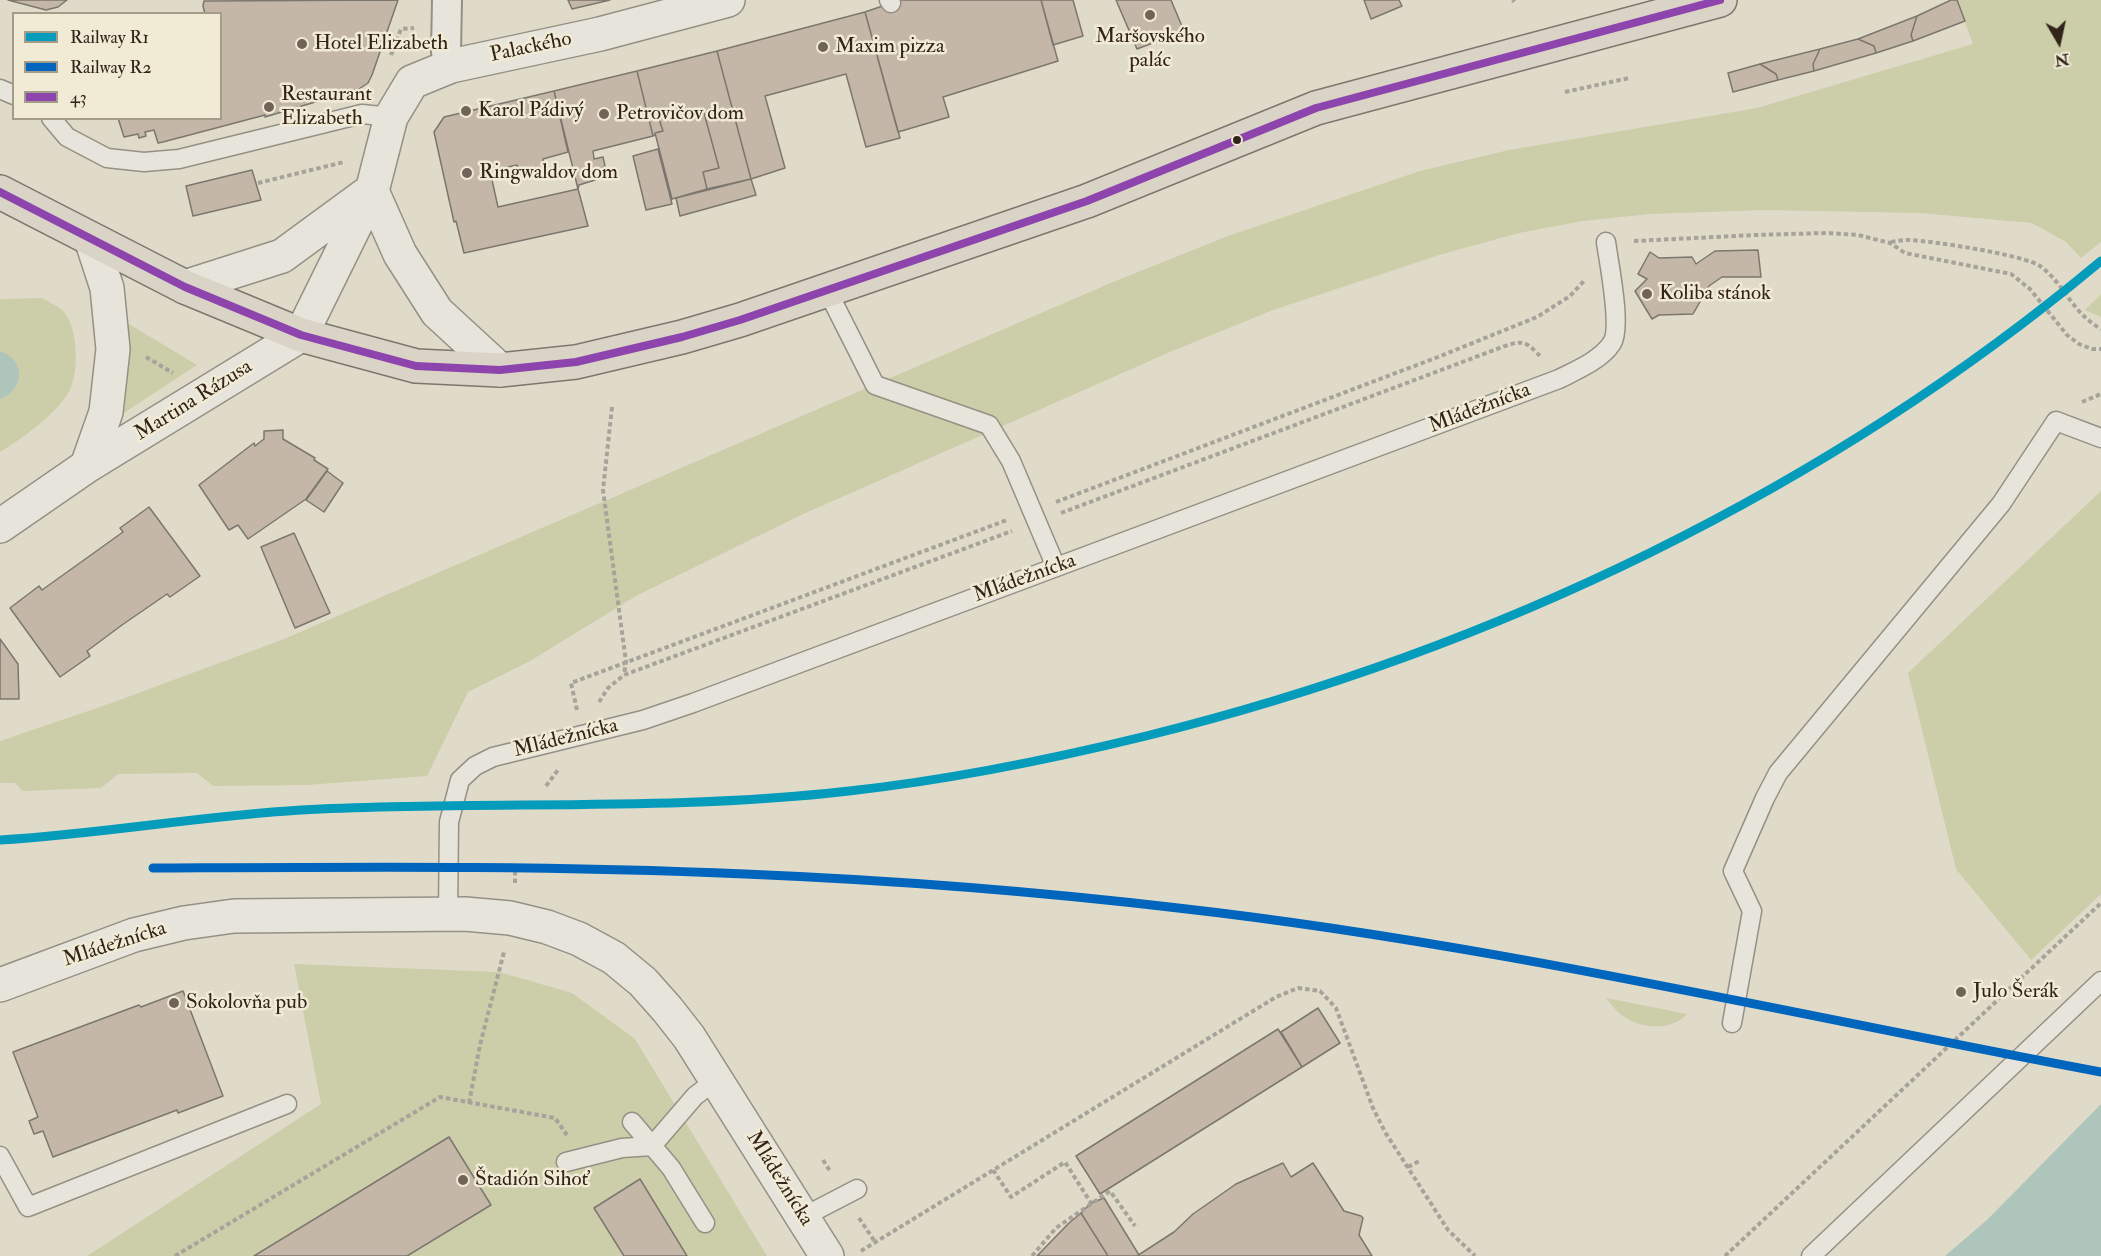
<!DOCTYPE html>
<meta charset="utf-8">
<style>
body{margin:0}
#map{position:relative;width:2101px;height:1256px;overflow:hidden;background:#e0dbc9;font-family:"IM FELL Double Pica",serif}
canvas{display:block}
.legend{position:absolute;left:12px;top:12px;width:210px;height:108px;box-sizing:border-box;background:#f1ebd5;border:2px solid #a59b8b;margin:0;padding:8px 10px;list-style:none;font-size:18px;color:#33241b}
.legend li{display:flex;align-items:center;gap:12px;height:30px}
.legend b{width:30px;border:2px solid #a59b8b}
.north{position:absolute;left:2029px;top:12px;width:60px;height:60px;-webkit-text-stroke:4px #f1ebd5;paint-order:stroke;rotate:171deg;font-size:16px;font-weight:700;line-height:24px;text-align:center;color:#33241b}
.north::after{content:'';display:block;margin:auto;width:21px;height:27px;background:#33241b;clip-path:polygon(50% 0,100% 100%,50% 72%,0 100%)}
</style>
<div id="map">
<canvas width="2101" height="1256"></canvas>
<ul class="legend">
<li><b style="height:8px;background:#059cbc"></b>Railway R1</li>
<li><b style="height:8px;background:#0065bd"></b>Railway R2</li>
<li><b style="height:8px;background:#8e44ad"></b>43</li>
</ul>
<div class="north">N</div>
</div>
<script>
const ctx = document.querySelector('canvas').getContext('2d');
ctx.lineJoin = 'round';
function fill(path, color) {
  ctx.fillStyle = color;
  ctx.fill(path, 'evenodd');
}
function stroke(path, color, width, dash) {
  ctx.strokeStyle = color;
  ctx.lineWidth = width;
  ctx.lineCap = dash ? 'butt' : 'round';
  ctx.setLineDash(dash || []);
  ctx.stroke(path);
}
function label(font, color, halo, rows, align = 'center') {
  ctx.font = font + ' "IM FELL Double Pica",serif';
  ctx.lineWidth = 5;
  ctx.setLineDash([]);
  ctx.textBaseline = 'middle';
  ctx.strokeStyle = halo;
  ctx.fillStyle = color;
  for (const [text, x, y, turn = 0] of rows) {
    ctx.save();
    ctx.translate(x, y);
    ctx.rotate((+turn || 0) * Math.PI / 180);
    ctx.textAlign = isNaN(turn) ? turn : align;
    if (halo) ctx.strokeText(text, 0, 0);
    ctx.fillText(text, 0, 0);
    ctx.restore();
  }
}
fill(new Path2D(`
 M1957 0H2101V242L2081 258 2066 242 2032 223 1920 213 1764 210 1651 214 1583 221 1519 233 1439 255 1273 310 1170 352 799 516 636 596 530 661 468 692 427 776 307 785 213 786 197 773 118 774 101 788 22 791 15 783H0V741L106 705 284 639 1113 282 1228 236 1420 171 1509 150 1757 108 1973 44Z
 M2101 294V317L2085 310Z
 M42 298C48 302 57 305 62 310 79 326 80 377 67 395 52 417 23 438 0 452V299Z
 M124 321 197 365 119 416Z
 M2101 491V894L2031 960 1956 869 1908 673Z
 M294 964 499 972 572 993 635 1039 767 1256H87L321 1104Z
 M1606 998 1687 1014C1672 1031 1644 1029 1626 1018 1618 1014 1612 1005 1606 998Z`), '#cccda9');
fill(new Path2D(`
 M0 351C26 360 25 390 0 399Z
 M2101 1104V1256H1945L1988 1219Z`), '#aec5bc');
const building = new Path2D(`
 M8 0H67L58 7 46 10Z
 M398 0 372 75 368 83 359 89 265 117V115L163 142 158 143 154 130 145 132 146 136 139 138 138 134 124 137 118 118H220V14H205L203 6 204 1Z
 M568 0H610L572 9Z
 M900 0H1041L1058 61 943 97 949 117 898 132 865 12Z
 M1041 0H1073L1083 36 1053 45Z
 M1116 0H1171L1184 31 1137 49Z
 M1364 0H1399L1402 6 1371 19Z
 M1951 0H1957L1965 21 1913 41 1911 35 1917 16Z
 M865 12 900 138 866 147 846 74 765 96 785 168 751 179 717 51Z
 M1917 16 1911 35 1913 41 1876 53 1874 46 1858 39Z
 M1858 39 1874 46 1876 53 1814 71 1813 64 1820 49Z
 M1820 49 1813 64 1814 71 1778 80 1776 74 1760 64Z
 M717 51 751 179 707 189 703 172 719 168 704 113 673 121 672 115 659 119 663 131 655 133V135L653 136 637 71Z
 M1760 64 1776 74 1778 80 1733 92 1728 73Z
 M637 71 653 136 593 151 594 159 603 157 605 166 602 168 605 177 579 185 578 189 554 91Z
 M554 91 568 152 543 159 545 167 541 172 524 176 519 173 517 165 490 171 498 207 578 189 588 226 464 253 456 221 454 222 434 132 444 117Z
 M704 113 719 168 703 172 707 189 672 199 655 133 663 131 659 119 672 115 673 121Z
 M658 149 672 204 646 210 633 156Z
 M252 170 261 200 193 216 186 186Z
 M751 179 756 195 680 216 676 198Z
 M1758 250 1761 277H1722L1709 286 1693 314 1659 315 1652 319 1635 291 1647 279 1638 274 1650 252 1659 258 1692 257 1696 264 1715 251Z
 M283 430V439L315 458 314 460 328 469 306 499 248 539 238 525 229 530 199 485 254 443 255 446 264 439V431Z
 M327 471 343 483 324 512 306 500Z
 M149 507 200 576 170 597 167 594 122 625 87 651 90 656 60 677 10 608 39 586 42 590 77 565 123 532 120 528Z
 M294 533 330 613 295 628 261 547Z
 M0 639 18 664 19 699H0Z
 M183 991 223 1096 178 1113 177 1110 53 1157 43 1131 34 1134 29 1121 38 1117 13 1052 139 1005 141 1007Z
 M1318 1008 1340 1043 1302 1067 1281 1032Z
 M1278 1029 1302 1067 1100 1194 1076 1156Z
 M449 1137 491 1205 407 1256H254Z
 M1283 1163 1291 1177 1313 1163 1344 1211 1361 1216 1363 1218 1359 1235 1372 1256H1137L1174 1232 1193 1214 1236 1184Z
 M640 1179 687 1256H624L594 1208Z
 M1104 1198 1139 1255 1137 1256H1108L1081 1213 1091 1203Z
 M1081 1213 1108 1256H1037L1069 1223Z`);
fill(building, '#c4b7a8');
stroke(building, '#7c776e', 1.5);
const service = new Path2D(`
 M889 0 891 3
 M0 89 14 95
 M51 118 67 137 107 158 144 162 179 159 362 114 391 117
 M827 290 875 385 989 425 1011 461 1056 567
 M448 914 449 822 460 780 475 766 493 757 643 720 693 703 1559 379C1577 370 1601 360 1612 343 1622 327 1609 264 1606 242
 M1732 1023 1752 911 1733 871 1765 798 1778 773 2001 504 2056 421 2101 438
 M632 1122 671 1168 705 1223
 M0 1156 28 1207 287 1104
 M566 1162 622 1148 652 1146 695 1096 716 1080
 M803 1217 857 1189
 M1811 1256 2101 981`);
const pedestrian = new Path2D(`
 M446 52 447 0`);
const minor = new Path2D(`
 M372 191 400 254 437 312 500 370
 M185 287 282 256 368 193
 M87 466 106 412 113 349 107 288 91 239
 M0 526 87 466 301 335 372 191 391 117 412 82 451 66 600 34 728 0
 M0 985 134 935 184 923 234 916 465 914 510 918 547 927 579 939 614 958 643 982 667 1009 689 1037 827 1256`);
const primary = new Path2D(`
 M0 192 185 287 301 335 416 366 500 370 576 362 682 337 740 320 1087 201 1316 108 1720 0`);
stroke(service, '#959085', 21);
stroke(pedestrian, '#959085', 32);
stroke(minor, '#959085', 36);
stroke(primary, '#7c776e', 36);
stroke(new Path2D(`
 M1513 0 1514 2
 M391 55 401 29 414 28
 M1565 92 1629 78
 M258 183 344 162
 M1634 241 1755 235 1827 233 1858 235 1890 243 1905 253 2011 274 2030 289 2067 335 2079 344 2092 349H2101
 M1891 242C1897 241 1903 240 1909 240 1933 241 2024 255 2040 266 2065 284 2070 311 2101 329
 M146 357 173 373
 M2082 402 2101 394
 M612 407 603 490 626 662 624 675
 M1056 502 1438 357 1537 317 1570 296 1584 281
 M1061 513 1505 346C1525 339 1527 343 1542 358
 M599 702 608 688 624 675 1012 531
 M577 710 571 683 1007 520
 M546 786 558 770
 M515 883V865
 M469 1103 480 1045 504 952
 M823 1160 830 1171
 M1408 1167 1421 1160
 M993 1170 1011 1197 1065 1162 1091 1203
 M859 1218 875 1242
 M861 1251 1276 997 1298 988 1320 991 1336 1008 1373 1108 1385 1132 1448 1230 1475 1256
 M175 1256 440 1097 555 1118 567 1135
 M1032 1256 1056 1228 1110 1191 1135 1226
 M1725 1256 2101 903`), '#a7a39b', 4, [4.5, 3]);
stroke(service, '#e7e4db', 18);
stroke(pedestrian, '#e7e4db', 28);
stroke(minor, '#e7e4db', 33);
stroke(primary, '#dad4c6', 33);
stroke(new Path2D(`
 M0 840 74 835 291 811 399 806`), '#a7a39b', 4.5, [10, 10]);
stroke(new Path2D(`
 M0 192 185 287 301 335 416 366 500 370 576 362 682 337 740 320 1087 201 1316 108 1720 0`), '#8e44ad', 8);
stroke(new Path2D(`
 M0 840C101 834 200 816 301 810 484 800 667 812 849 791 949 780 1048 760 1146 736 1493 650 1826 491 2101 261`), '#059cbc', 9);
stroke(new Path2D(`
 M153 868C350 867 548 865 745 874 890 880 1034 891 1178 908 1489 943 1794 1015 2101 1072`), '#0065bd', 9);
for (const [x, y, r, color] of [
 [1150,15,6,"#706458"],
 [302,44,6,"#706458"],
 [823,47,6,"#706458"],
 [269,107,6,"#706458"],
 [466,111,6,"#706458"],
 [604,114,6,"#706458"],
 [1237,140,5,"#33241b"],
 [467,173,6,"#706458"],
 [1647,294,6,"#706458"],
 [1961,992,6,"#706458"],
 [174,1003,6,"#706458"],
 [463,1180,6,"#706458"]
]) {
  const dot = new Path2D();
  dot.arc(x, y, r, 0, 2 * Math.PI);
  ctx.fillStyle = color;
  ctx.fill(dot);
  stroke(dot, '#f1ebd5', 2);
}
label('21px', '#33241b', '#f1ebd5', [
 ["Maršovského",1150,37,"center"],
 ["palác",1150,61,"center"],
 ["Hotel Elizabeth",314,44],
 ["Maxim pizza",835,47],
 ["Restaurant",281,95],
 ["Elizabeth",281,119],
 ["Karol Pádivý",478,111],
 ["Petrovičov dom",616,114],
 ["Ringwaldov dom",479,173],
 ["Koliba stánok",1659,294],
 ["Julo Šerák",1973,992],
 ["Sokolovňa pub",186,1003],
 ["Štadión Sihoť",475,1180]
], 'left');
label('21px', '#33241b', '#f1ebd5', [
 ["Palackého",531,48,-12],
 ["Martina Rázusa",194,401,-32],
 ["Mládežnícka",1480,409,-21],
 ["Mládežnícka",1025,579,-20],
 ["Mládežnícka",566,739,-14],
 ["Mládežnícka",115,945,-18],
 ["Mládežnícka",779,1179,58]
]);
</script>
